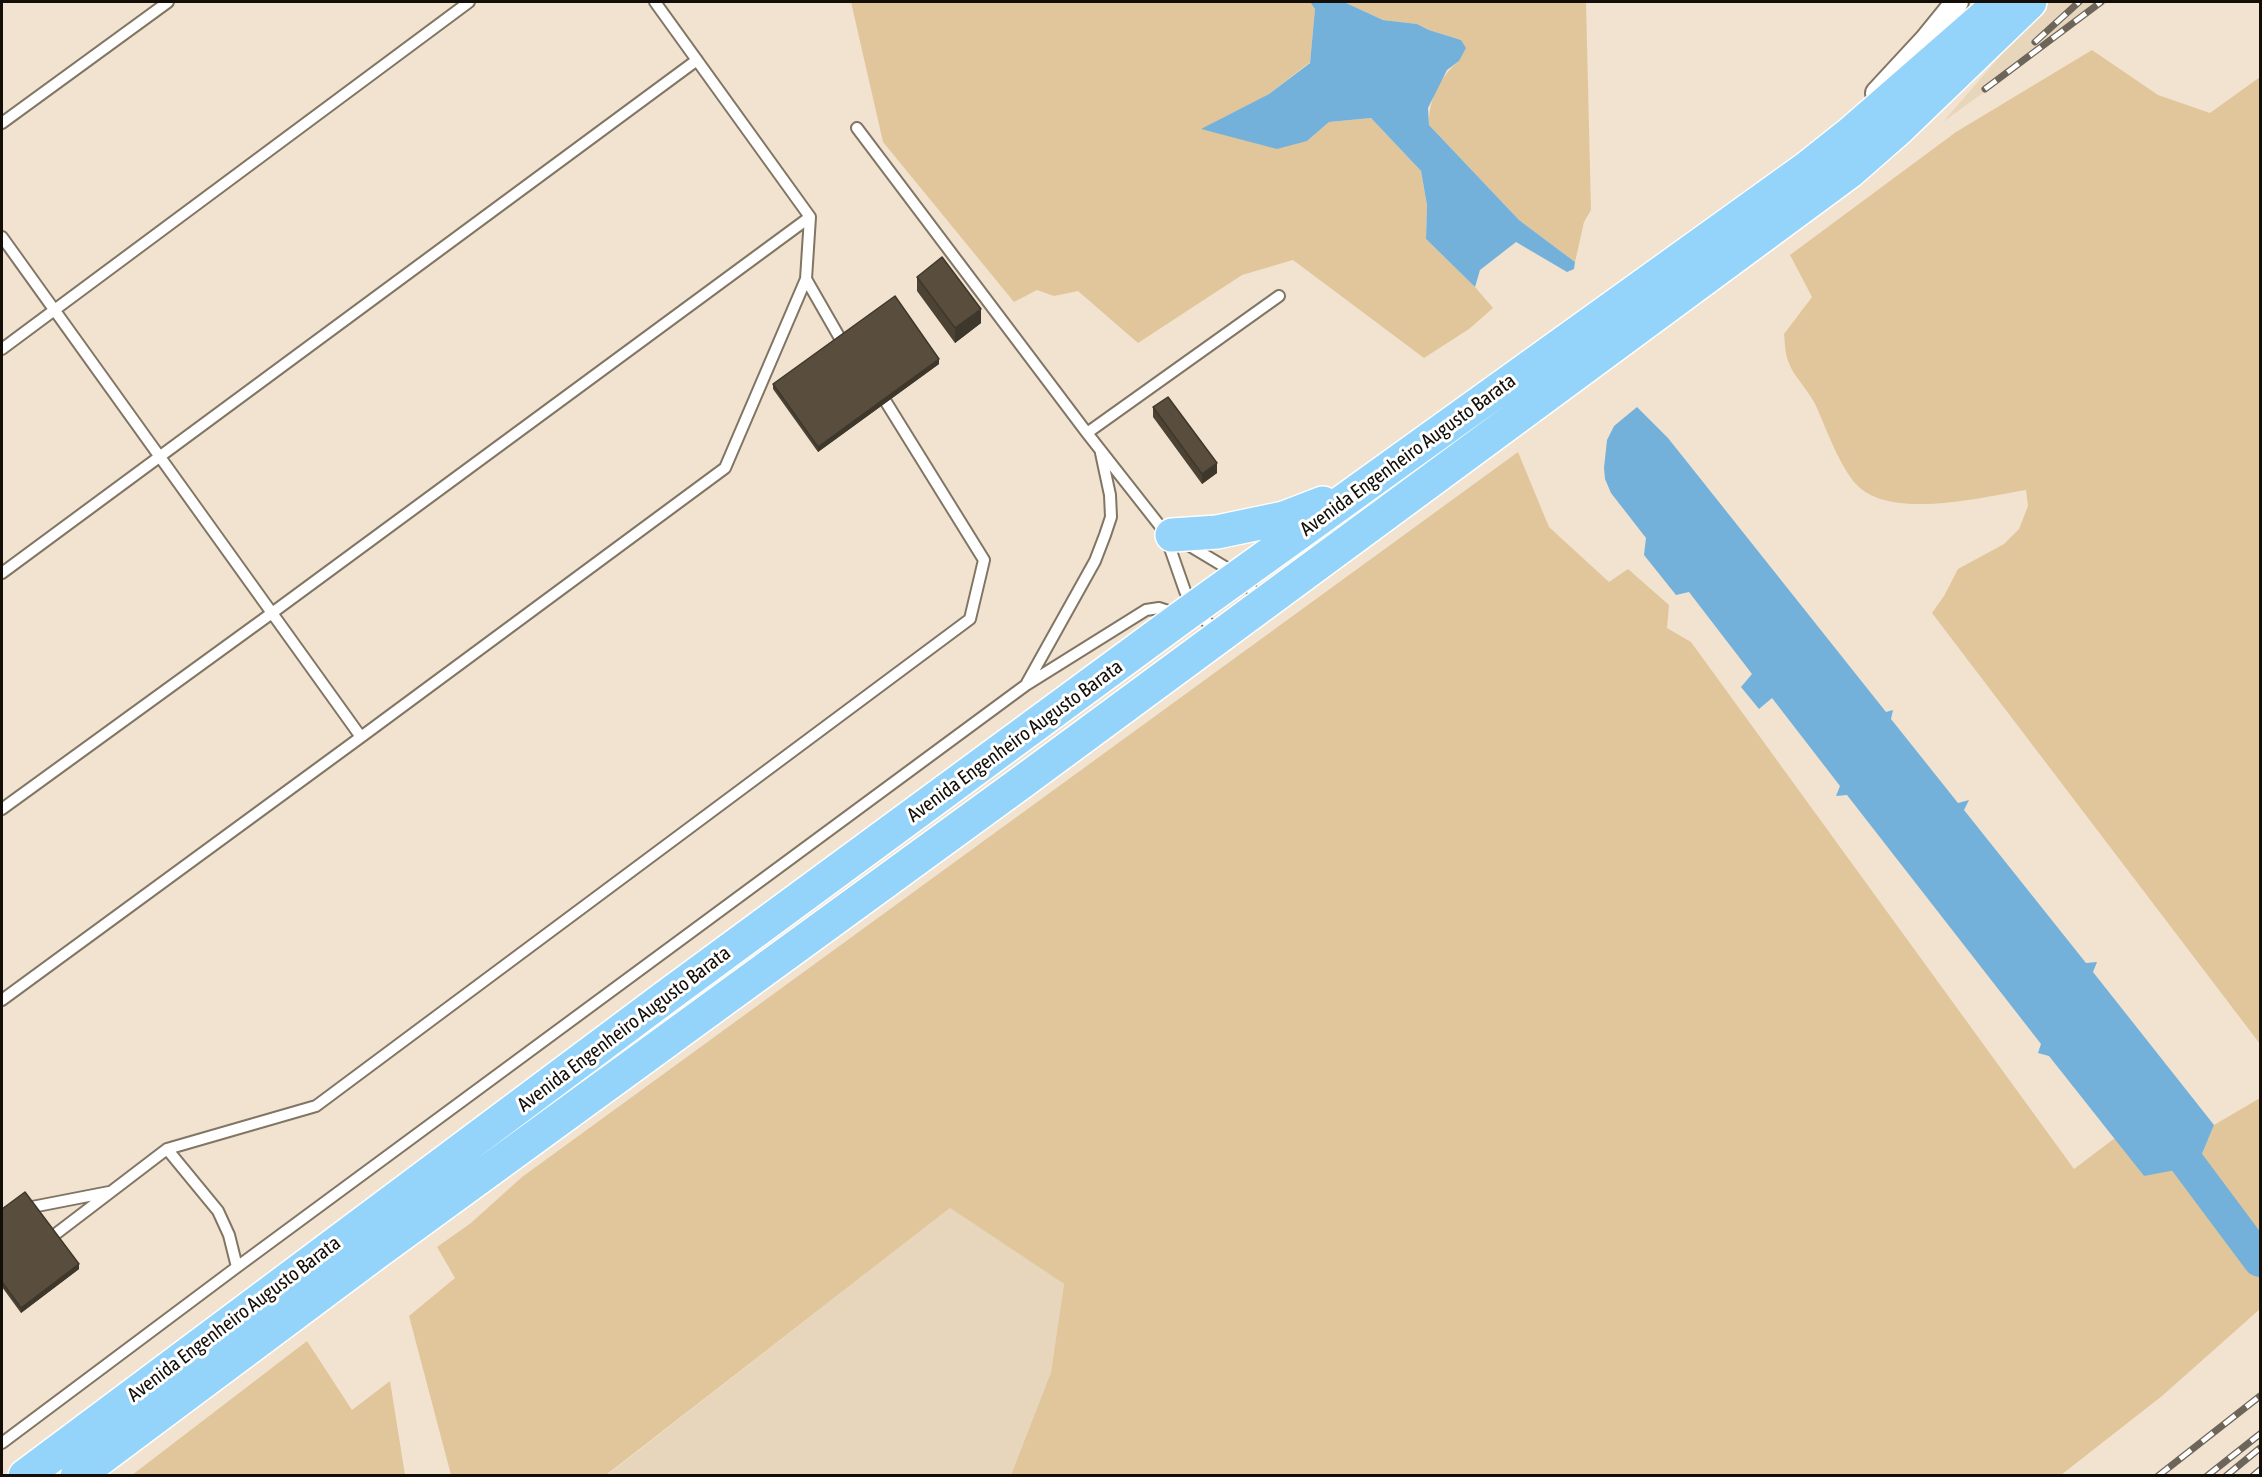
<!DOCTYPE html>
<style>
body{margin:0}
#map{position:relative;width:2262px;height:1477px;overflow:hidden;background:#f1e3d0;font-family:"Asap Condensed",sans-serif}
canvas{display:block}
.frame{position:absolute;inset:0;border:3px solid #130e08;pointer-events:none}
</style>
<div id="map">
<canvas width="2262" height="1477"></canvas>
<div class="frame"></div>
</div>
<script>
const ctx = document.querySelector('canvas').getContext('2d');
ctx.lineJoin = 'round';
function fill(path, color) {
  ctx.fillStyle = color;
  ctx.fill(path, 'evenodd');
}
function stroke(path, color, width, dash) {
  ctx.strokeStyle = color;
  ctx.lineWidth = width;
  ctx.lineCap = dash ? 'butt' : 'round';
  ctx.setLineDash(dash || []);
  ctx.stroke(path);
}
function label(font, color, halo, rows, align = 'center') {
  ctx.font = font + ' "Asap Condensed",sans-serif';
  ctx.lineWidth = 6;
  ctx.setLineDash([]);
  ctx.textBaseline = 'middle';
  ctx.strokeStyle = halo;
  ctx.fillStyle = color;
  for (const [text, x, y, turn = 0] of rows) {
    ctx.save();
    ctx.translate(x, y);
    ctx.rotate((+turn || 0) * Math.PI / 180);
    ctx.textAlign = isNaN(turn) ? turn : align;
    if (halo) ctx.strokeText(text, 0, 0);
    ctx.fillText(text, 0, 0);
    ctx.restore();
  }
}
fill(new Path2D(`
 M2047 2H2108L1943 122Z
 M950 1208 1064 1284 1051 1372 1011 1475 606 1476Z`), '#e7d6bc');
fill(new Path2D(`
 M851 2H1310L1315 9 1310 62 1269 94 1202 129 1307 141 1329 122 1371 118 1421 171 1427 205 1426 239 1475 287 1493 308 1469 329 1424 358 1293 260 1242 275 1138 343 1078 291 1054 296 1037 290 1014 302 883 142Z
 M1344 2H1586L1591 210 1584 222 1575 262 1519 220 1429 125C1428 101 1440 76 1459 61L1461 40 1429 30 1417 24 1383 20Z
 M2092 50 2158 95 2210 113 2260 77V1044L1932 613 1944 596 1958 569 2004 544 2019 529 2028 506 2026 490C1983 497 1896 519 1860 488 1842 472 1827 431 1817 408 1810 391 1794 378 1788 361 1785 353 1785 342 1784 334L1812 297 1790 255 1956 132Z
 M1518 452 1549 527 1609 582 1628 569 1669 605 1667 628 1691 642 2074 1169 2115 1138 2144 1176 2202 1154 2214 1125 2260 1098V1309L2162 1396 2061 1475H1011L1051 1372 1064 1284 950 1208 606 1475H451L409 1316 455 1278 437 1247 471 1223 522 1177Z
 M307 1341 352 1410 390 1381 405 1475H132Z`), '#e1c69c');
fill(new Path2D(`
 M1310 2H1344L1383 20 1417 24 1429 30 1461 40 1466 48 1459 61 1447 70 1428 108 1429 125 1519 220 1575 262 1574 269 1567 272 1516 242 1480 270 1475 287 1426 239 1427 205 1421 171 1371 118 1329 122 1307 141 1277 149 1201 129 1269 94 1310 63 1315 9Z
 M1637 407 1668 438 1886 712 1893 710 1891 719 1958 803 1969 800 1964 810 2086 963 2097 962 2093 972 2214 1125 2202 1154 2191 1167 2144 1176 2049 1056 2038 1053 2041 1044 1847 795 1836 796 1840 786 1772 698 1759 709 1741 687 1752 674 1689 592 1676 595 1644 555 1646 538 1611 493 1605 479 1604 468 1607 440 1614 426Z`), '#74b1da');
stroke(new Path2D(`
 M2163 1130 2260 1260`), '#74b1da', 34);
const lane = new Path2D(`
 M655 2 810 217
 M2 123 168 2
 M857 128 1087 433 1164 531 1185 591 1194 609 1218 633
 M2 237 361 737 2 1000
 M2 349 469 2
 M1087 433 1279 296
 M1185 543 1240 576 1262 602
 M2 573 697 60
 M1027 683 1095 561 1105 535 1111 517 1110 495 1101 453
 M361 737 725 468 806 279
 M2 809 272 613 810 217 806 279 841 340
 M167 1149 218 1211 229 1235 237 1267
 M32 1207 109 1192
 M53 1236 167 1149 316 1106 970 619 984 560 886 402
 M2 1443 237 1267 1026 685 1146 610 1159 608 1177 614`);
const street = new Path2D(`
 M1877 93 1927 39 1957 2`);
const primary = new Path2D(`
 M1172 535 1217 532 1284 518 1323 503
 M25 1476 667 996 1182 617 1807 168 1851 133 2001 2
 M77 1476 377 1252 1022 782 1849 172 1897 130 2030 2`);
stroke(lane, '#817564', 14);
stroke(street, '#817564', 26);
stroke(primary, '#fff', 36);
stroke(lane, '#fff', 10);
stroke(street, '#fff', 22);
stroke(primary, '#94d4fb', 33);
const rail = new Path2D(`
 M2035 42 2079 2
 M1985 89 2101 2
 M2158 1476 2260 1396
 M2207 1476 2260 1434
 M2226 1476 2260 1448
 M2253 1476 2260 1470`);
stroke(rail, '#6d6559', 7);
stroke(rail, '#fff', 4.5, [14]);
fill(new Path2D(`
 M917 277 981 323 955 343 917 291Z
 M939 364 818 452 773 389V384Z
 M1153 407 1217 473 1202 484 1153 417Z
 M2 1209 79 1269 21 1313 2 1287Z`), '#4d4334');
fill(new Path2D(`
 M981 309V323L955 343V328Z
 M939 359V364L818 452V447Z
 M1217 463V473L1202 484V474Z
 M3 1048V1062L2 1064V1049Z
 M79 1264V1269L21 1313V1308Z`), '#3e372b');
const building = new Path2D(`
 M942 257 981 309 955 328 917 277Z
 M895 296 939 359 818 447 773 384Z
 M1168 397 1217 463 1202 474 1153 407Z
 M25 1192 79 1264 21 1308 2 1282V1209Z`);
fill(building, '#594e3d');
stroke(building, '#3e372b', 1.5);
label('20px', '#130e08', '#fff', [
 ["Avenida Engenheiro Augusto Barata",1408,455,-36],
 ["Avenida Engenheiro Augusto Barata",1015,741,-36],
 ["Avenida Engenheiro Augusto Barata",624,1029,-37],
 ["Avenida Engenheiro Augusto Barata",234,1319,-37]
]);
</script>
